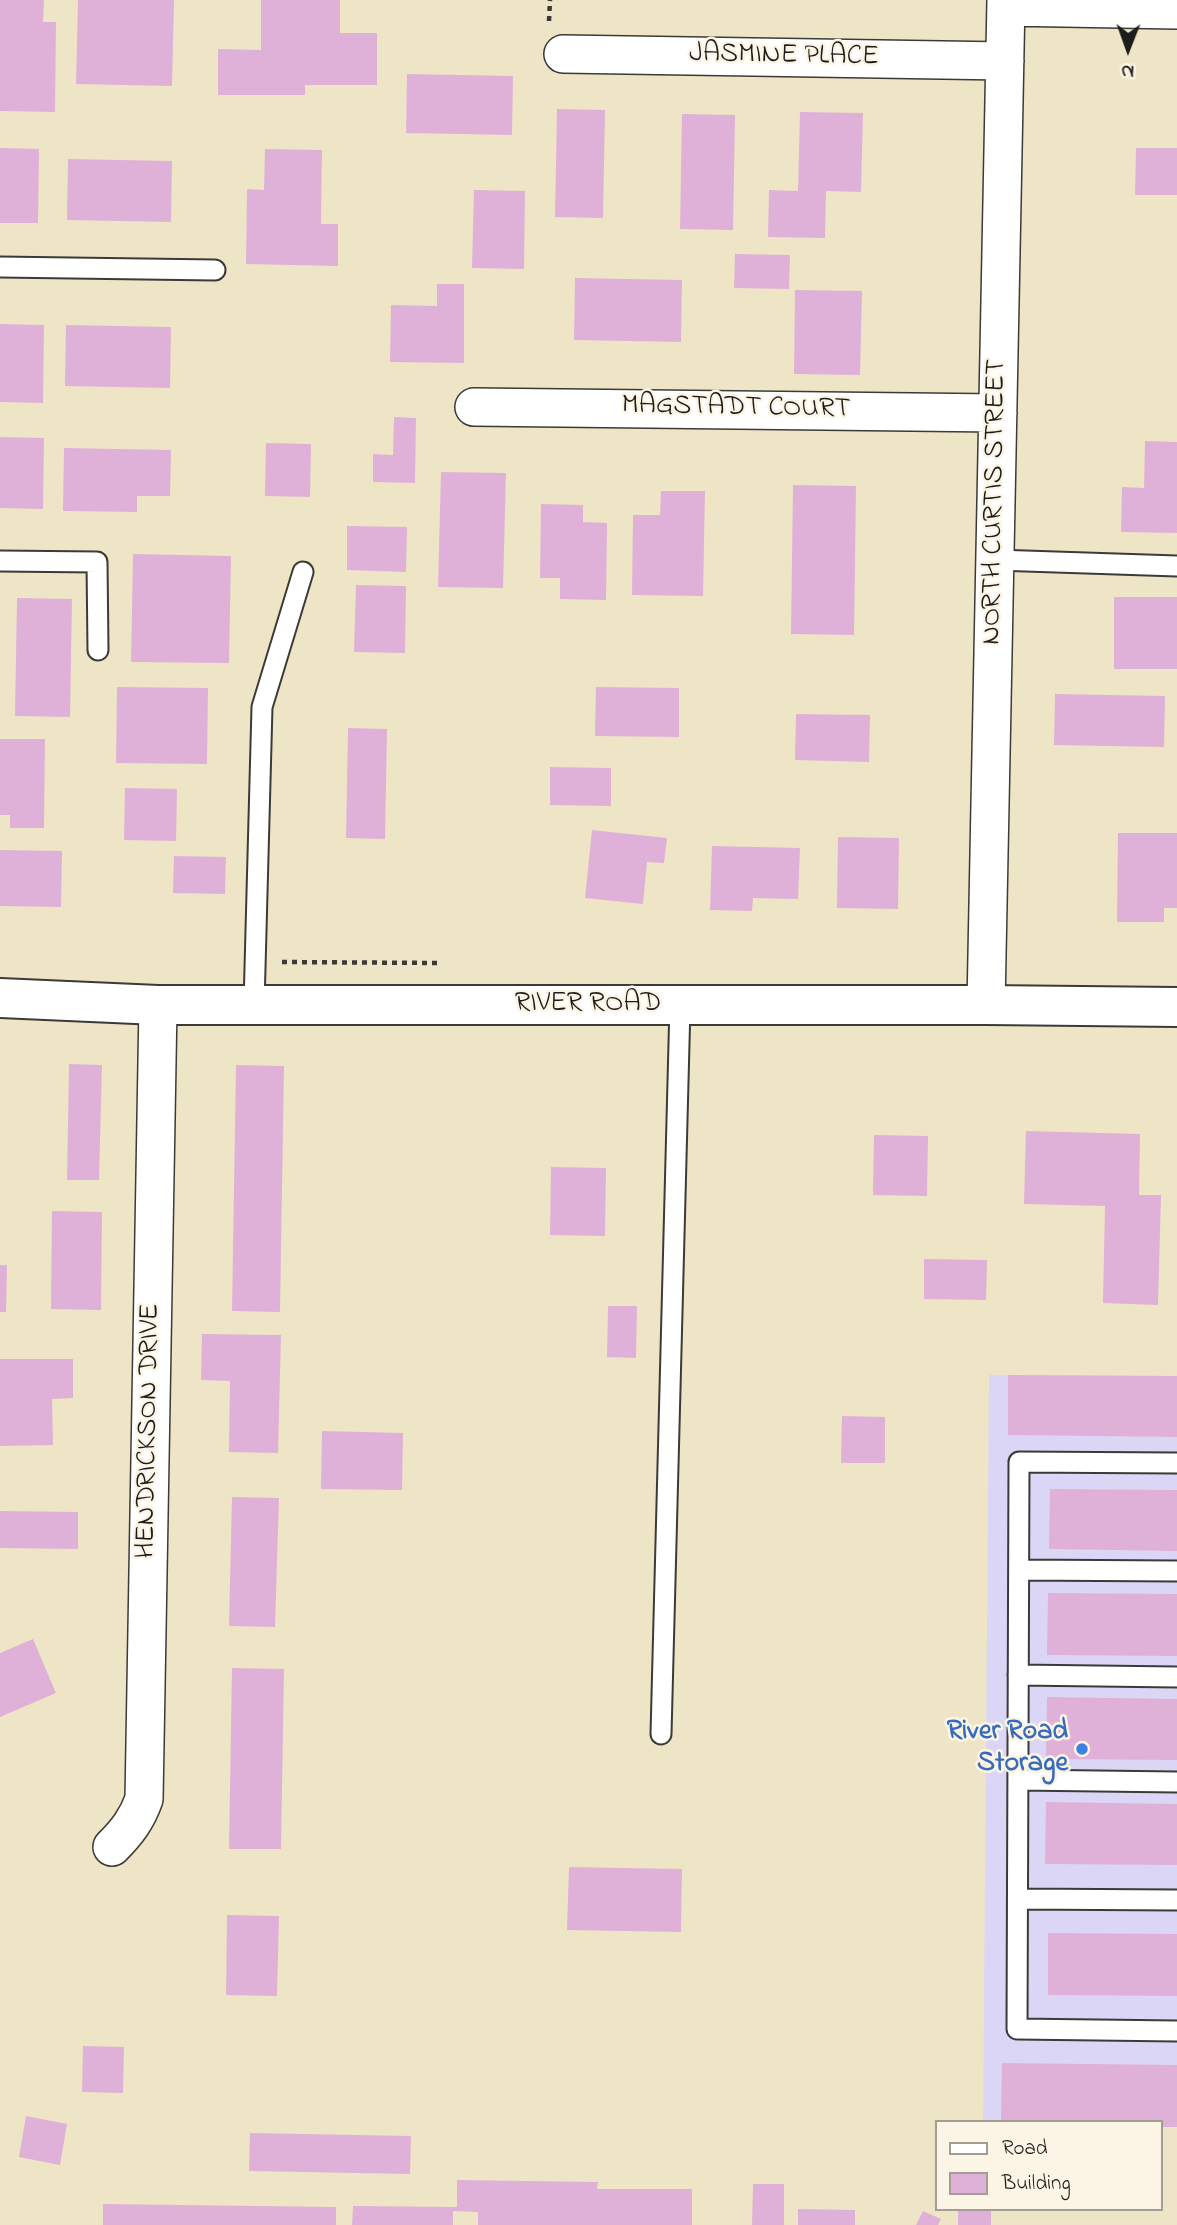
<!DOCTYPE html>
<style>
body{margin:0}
#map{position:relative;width:1177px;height:2225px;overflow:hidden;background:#eee5c6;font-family:"Indie Flower",sans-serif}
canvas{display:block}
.legend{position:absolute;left:935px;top:2120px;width:228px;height:91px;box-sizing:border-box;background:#fcf5e5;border:2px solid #a29e95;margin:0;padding:9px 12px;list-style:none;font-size:21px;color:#1c1c1c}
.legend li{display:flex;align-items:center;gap:14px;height:35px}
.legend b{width:35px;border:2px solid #a29e95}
.north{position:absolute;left:1093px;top:14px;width:70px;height:70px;-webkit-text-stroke:5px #fcf5e5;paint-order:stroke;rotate:181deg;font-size:19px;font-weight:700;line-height:28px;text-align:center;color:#1c1c1c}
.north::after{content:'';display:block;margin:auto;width:24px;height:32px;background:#1c1c1c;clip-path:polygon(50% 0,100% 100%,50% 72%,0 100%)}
</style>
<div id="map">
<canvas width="1177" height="2225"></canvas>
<ul class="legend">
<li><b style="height:9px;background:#fff"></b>Road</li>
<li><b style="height:19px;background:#e0b1d8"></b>Building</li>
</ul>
<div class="north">N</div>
</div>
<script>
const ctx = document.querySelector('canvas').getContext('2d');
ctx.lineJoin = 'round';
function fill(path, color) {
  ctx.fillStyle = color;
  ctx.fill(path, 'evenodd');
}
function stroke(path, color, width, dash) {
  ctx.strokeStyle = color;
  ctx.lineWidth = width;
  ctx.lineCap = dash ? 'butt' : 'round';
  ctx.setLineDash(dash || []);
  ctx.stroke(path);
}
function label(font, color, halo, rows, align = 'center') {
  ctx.font = font + ' "Indie Flower",sans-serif';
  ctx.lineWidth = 5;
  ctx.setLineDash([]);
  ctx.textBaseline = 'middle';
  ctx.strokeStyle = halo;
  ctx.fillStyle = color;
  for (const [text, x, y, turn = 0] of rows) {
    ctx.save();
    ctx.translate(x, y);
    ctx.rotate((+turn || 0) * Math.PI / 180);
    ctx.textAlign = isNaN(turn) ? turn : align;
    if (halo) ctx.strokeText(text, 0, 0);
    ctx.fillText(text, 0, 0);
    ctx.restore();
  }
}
fill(new Path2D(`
 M989 1375 1177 1376V2127H1161V2122H983Z`), '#dcd6f6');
fill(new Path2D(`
 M0 0H44L43 22H56L55 112 0 111Z
 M78 0H174L172 86 76 84Z
 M261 0H340V33H377V85H305V95H218V49L261 50Z
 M407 74 513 76 512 135 406 133Z
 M557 109 605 110 603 218 555 217Z
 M800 112 863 113 861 192 826 191 825 238 768 237 769 190 798 191Z
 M682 114 735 115 733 230 680 229Z
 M0 148 39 149 38 223H0Z
 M1136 148H1177V195H1135Z
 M265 149 322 150 321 224H338V266L246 264 247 189 264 190Z
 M68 159 172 161 171 222 67 220Z
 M474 190 525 191 524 269 472 268Z
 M735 254 790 255 789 289 734 288Z
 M575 278 682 280 681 342 574 340Z
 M437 284H464V363L390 362 391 305 437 306Z
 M795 290 862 291 860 375 794 374Z
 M0 324 44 325 43 403 0 402Z
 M66 325 171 327 170 388 65 386Z
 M394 417 416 418 415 483 373 482V454L393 455Z
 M0 437 44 438 43 509 0 508Z
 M1145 441 1177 442V533L1121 532 1122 487 1144 488Z
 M266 443 311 444 310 497 265 496Z
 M64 448 171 450 170 496H137V512L63 511Z
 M441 472 506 473 503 588 438 587Z
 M793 485 856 486 854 635 791 634Z
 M661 491H705L703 596 632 595 633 515H660Z
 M541 504 583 505V522L607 523 606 600 560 599V578H540Z
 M347 526 407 527 406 572 347 570Z
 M133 554 231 556 229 663 131 662Z
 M356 585 406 586 405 653 354 652Z
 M1114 597H1177V669H1114Z
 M17 598 72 599 70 717 15 716Z
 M117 687 208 688 207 764 116 763Z
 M596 687 679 688V737L595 736Z
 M1055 694 1165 696 1164 747 1054 745Z
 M796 714 870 715 869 762 795 760Z
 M348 728 387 729 385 839 346 838Z
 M0 739H45L44 828H10V815H0Z
 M550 767 611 768V806L550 805Z
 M125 788 177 789 176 841 124 840Z
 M592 830 667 838 664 863 647 862 643 904 585 898Z
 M1118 833H1177V908H1164V922H1117Z
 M838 837 899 838 898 909 837 908Z
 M712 846 800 848 798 899 753 898 752 911 710 910Z
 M0 850 62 851 61 907 0 906Z
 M174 856 226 857 225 894 173 893Z
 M69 1064 102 1065 99 1180H67Z
 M236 1065 284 1066 280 1312 232 1311Z
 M1026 1131 1140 1134 1139 1195H1161L1158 1305 1103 1303 1105 1206 1024 1204Z
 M874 1135 928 1136 927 1196 873 1195Z
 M551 1167 606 1168 605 1236 550 1235Z
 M52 1211 102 1212 101 1310 51 1309Z
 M924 1259 987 1260 986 1300 924 1299Z
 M0 1265H7L6 1312H0Z
 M608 1306H637L636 1358 607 1357Z
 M202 1334 281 1335 278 1453 229 1452 230 1381 201 1380Z
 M0 1359H73V1398L52 1399 53 1445 0 1446Z
 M1008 1375 1177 1376V1437L1008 1435Z
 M842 1416 885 1417V1463H841Z
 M322 1431 403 1433 402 1490 321 1489Z
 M1050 1489 1177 1490V1551L1049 1549Z
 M232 1497 279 1498 275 1627 229 1626Z
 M0 1511 78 1512V1549L0 1548Z
 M1048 1593 1177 1594V1656L1047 1655Z
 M33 1639 56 1693 0 1717V1653Z
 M232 1668 284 1669 281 1849H229Z
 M1047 1697 1177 1699V1760L1046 1759Z
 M1046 1802 1177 1804V1865L1045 1864Z
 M569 1867 682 1869 681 1932 567 1930Z
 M227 1915 279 1916 277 1996 226 1995Z
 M1048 1933 1177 1934V1996L1048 1995Z
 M83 2046 124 2047 123 2093 82 2092Z
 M1002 2063 1177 2065V2127H1161V2122H1001Z
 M26 2116 67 2124 60 2165 19 2157Z
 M250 2133 411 2136 410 2174 249 2171Z
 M457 2180 598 2182 597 2189H692V2225H478V2212L453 2211V2225H352L353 2206 457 2207Z
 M753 2184H784V2225H752Z
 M103 2204 336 2207V2225H103Z
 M798 2209 855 2210V2225H798Z
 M958 2209H991V2225H958Z
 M923 2211 941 2219 938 2225H916Z`), '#e0b1d8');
const service = new Path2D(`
 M0 267 215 270
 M995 560 1177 566
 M0 561 97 562 98 650
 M254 1005 262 707 303 572
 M1177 1463 1019 1462 1017 2029 1177 2031
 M1019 1570 1177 1571
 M1018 1675 1177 1677
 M661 1734 680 1005
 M1018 1780 1177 1782
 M1018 1899 1177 1900`);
const minor = new Path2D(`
 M1006 7 1177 10
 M563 54 1005 61
 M474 407 998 413
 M986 1005 1006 0
 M112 1847C127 1832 137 1819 144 1799L158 1005`);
const tertiary = new Path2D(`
 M0 998 158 1005H986L1177 1007`);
stroke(service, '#3c3a36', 23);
stroke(minor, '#3c3a36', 40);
stroke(tertiary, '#3c3a36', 42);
stroke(new Path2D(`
 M549 21 550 0
 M282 962 438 963`), '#3c3a36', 4.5, [5, 5]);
stroke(service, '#fff', 19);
stroke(minor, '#fff', 37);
stroke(tertiary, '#fff', 38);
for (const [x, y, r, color] of [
 [1082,1749,7,"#3f7fe0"]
]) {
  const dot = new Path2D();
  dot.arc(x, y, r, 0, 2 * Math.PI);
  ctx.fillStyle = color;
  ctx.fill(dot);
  stroke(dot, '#fcf5e5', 2.5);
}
label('28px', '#1c1c1c', '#fcf5e5', [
 ["JASMINE PLACE",784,57,1],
 ["MAGSTADT COURT",736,409,1],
 ["NORTH CURTIS STREET",996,502,-89],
 ["RIVER ROAD",588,1005],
 ["HENDRICKSON DRIVE",150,1431,-89]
]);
label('bold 28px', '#366cbe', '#fcf5e5', [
 ["River Road",1068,1733],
 ["Storage",1068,1765]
], 'right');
</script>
